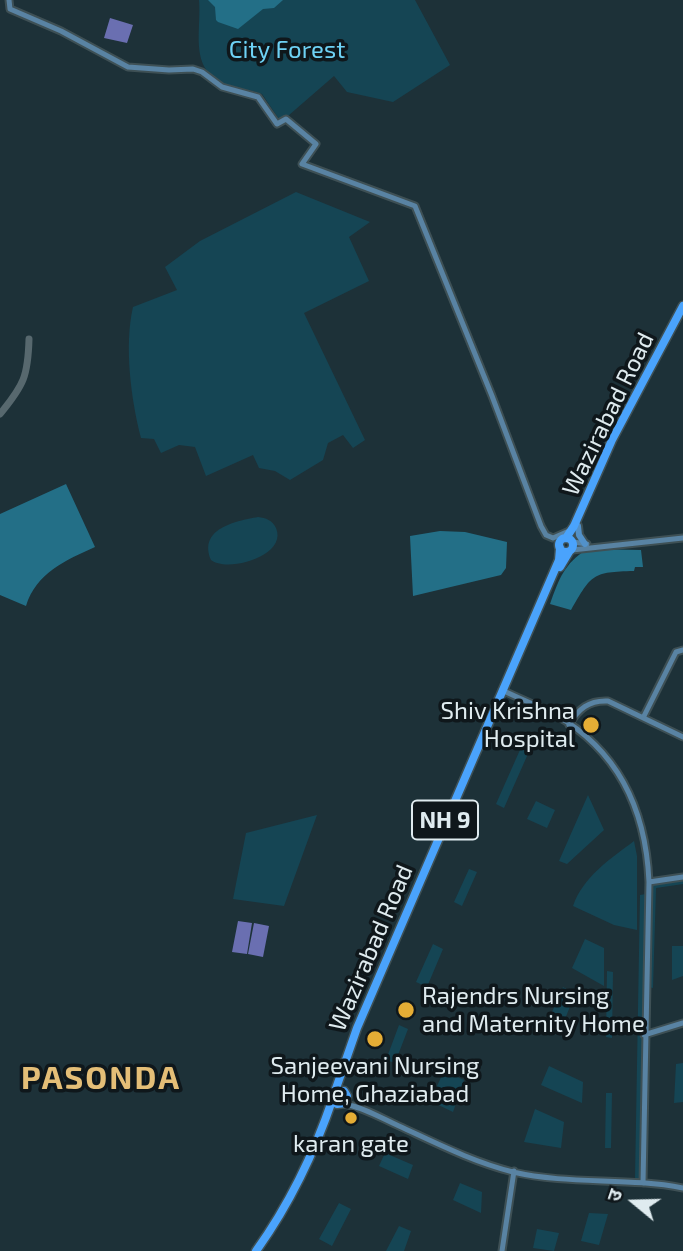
<!DOCTYPE html>
<meta charset="utf-8">
<style>
body{margin:0}
#map{position:relative;width:683px;height:1251px;overflow:hidden;background:#1d3138;font-family:"Exo 2","Noto Sans Devanagari",sans-serif}
canvas{display:block}
.north{position:absolute;left:599px;top:1167px;width:70px;height:70px;-webkit-text-stroke:5px #0f171b;paint-order:stroke;rotate:289deg;font-size:19px;font-weight:700;line-height:28px;text-align:center;color:#dfebef}
.north::after{content:'';display:block;margin:auto;width:24px;height:32px;background:#dfebef;clip-path:polygon(50% 0,100% 100%,50% 72%,0 100%)}
</style>
<div id="map">
<canvas width="683" height="1251"></canvas>
<div class="north">उ</div>
</div>
<script>
const ctx = document.querySelector('canvas').getContext('2d');
ctx.lineJoin = 'round';
function fill(path, color) {
  ctx.fillStyle = color;
  ctx.fill(path, 'evenodd');
}
function stroke(path, color, width, dash) {
  ctx.strokeStyle = color;
  ctx.lineWidth = width;
  ctx.lineCap = dash ? 'butt' : 'round';
  ctx.setLineDash(dash || []);
  ctx.stroke(path);
}
function label(font, color, halo, rows, align = 'center') {
  ctx.font = font + ' "Exo 2",sans-serif';
  ctx.lineWidth = 7;
  ctx.setLineDash([]);
  ctx.textBaseline = 'middle';
  ctx.strokeStyle = halo;
  ctx.fillStyle = color;
  for (const [text, x, y, turn = 0] of rows) {
    ctx.save();
    ctx.translate(x, y);
    ctx.rotate((+turn || 0) * Math.PI / 180);
    ctx.textAlign = isNaN(turn) ? turn : align;
    if (halo) ctx.strokeText(text, 0, 0);
    ctx.fillText(text, 0, 0);
    ctx.restore();
  }
}
fill(new Path2D(`
 M199 0H415L450 65 393 102 347 92 334 76 281 122 262 94C252 90 241 89 230 86 187 72 202 33 199 0Z
 M296 192 370 222 349 237 369 281 304 313 365 440 353 448 343 435 328 443 323 460 290 480 275 471 259 468 253 455 206 476 195 447 179 445 161 453 154 439 141 438C131 399 124 346 133 307L177 290 165 267 200 241Z
 M258 517C266 518 272 520 276 528 288 556 227 573 211 560 198 529 235 521 258 517Z
 M523 743 531 747 504 808 496 804Z
 M588 795 604 830 567 864 559 861Z
 M536 801 555 810 547 828 527 819Z
 M317 815 284 906 233 899 246 833Z
 M634 841 637 856V930L614 925 573 906C583 877 610 859 634 841Z
 M469 869 477 872 462 906 454 902Z
 M683 879V884L656 888 653 988 648 987 650 885Z
 M646 894 644 1179H635L640 895Z
 M585 939 604 948V986L572 968Z
 M433 944 443 949 427 987 416 982Z
 M672 946H683V976L672 980Z
 M607 971 613 972 612 1038 606 1037Z
 M563 987 575 994 565 1019 552 1012Z
 M399 1025 408 1029 395 1063 386 1060Z
 M683 1063V1102L674 1103 676 1064Z
 M549 1066 583 1082 582 1103 541 1085Z
 M444 1071 464 1080 453 1112 430 1101Z
 M606 1093H612L611 1148H605Z
 M535 1109 564 1122 561 1148 524 1142Z
 M385 1153 413 1165 408 1179 379 1166Z
 M460 1183 482 1192 481 1213 453 1200Z
 M339 1203 351 1209 332 1246 319 1239Z
 M589 1213 608 1214 599 1245 581 1241Z
 M399 1226 411 1231 404 1251H386Z
 M537 1229 559 1233 554 1251 533 1248Z`), '#154554');
fill(new Path2D(`
 M208 0H283L274 8 263 9 238 29 218 22 216 20 215 7Z
 M66 484 95 547C66 560 36 573 26 606L0 595V514Z
 M440 531 465 532 507 542 506 568 501 575 413 596 410 536Z
 M587 549 641 550 643 567H635L634 571C592 572 592 574 571 610L550 604C559 579 564 564 587 549Z`), '#236f87');
fill(new Path2D(`
 M110 18 133 25 127 43 104 38Z
 M238 921 252 923 247 954 232 952Z
 M254 923 269 926 263 957 248 954Z`), '#6a6fb1');
stroke(new Path2D(`
 M0 414C24 385 28 376 29 339`), '#57686e', 7);
const secondary = new Path2D(`
 M9 0 10 9 61 31 128 67 169 70 193 69 202 72 222 87 258 97 277 124 286 119 316 144 302 164 415 206 492 396 541 526 546 535 553 538 569 531
 M573 542 587 544
 M572 550 683 538
 M502 690C520 699 539 706 556 715 620 752 646 811 649 882L643 1183
 M644 716 676 652 683 650
 M569 725C578 709 589 700 608 701L683 737
 M649 882 683 877
 M644 1035 683 1023
 M344 1104C363 1107 381 1118 399 1126 436 1143 473 1162 513 1172 569 1185 627 1177 683 1188
 M502 1251 514 1171`);
const primary = new Path2D(`
 M578 526 579 535 585 544`);
const highway = new Path2D(`
 M566 538 574 526 612 440 683 306
 M559 545a7 7 0 1 1 14 0a7 7 0 1 1-14 0Z
 M560 567 569 552
 M334 1094 337 1091H344L347 1096 346 1103 337 1104 333 1097 357 1028 559 560 560 548
 M256 1251C289 1205 315 1151 333 1098`);
stroke(secondary, '#3e5055', 9);
stroke(primary, '#3e5055', 10);
stroke(highway, '#3e5055', 11);
stroke(secondary, '#5983a3', 5);
stroke(primary, '#5291c9', 6);
stroke(highway, '#4aa3fc', 8);
for (const [x, y, r, color] of [
 [591,725,9,"#e5ad35"],
 [406,1010,9,"#e5ad35"],
 [375,1039,9,"#e5ad35"],
 [351,1118,7,"#e5ad35"]
]) {
  const dot = new Path2D();
  dot.arc(x, y, r, 0, 2 * Math.PI);
  ctx.fillStyle = color;
  ctx.fill(dot);
  stroke(dot, '#0f171b', 2.5);
}
for (const [x, y, w] of [
 [445,820,66]
]) {
  const box = new Path2D();
  box.roundRect(x - w / 2, y - 19.5, w, 39, 5);
  ctx.fillStyle = '#0f171b';
  ctx.fill(box);
  stroke(box, '#dfebef', 2);
}
label('bold 23px', '#dfebef', null, [
 ["NH 9",445,820]
]);
label('24px', '#6ed2f5', '#0f171b', [
 ["City Forest",287,50]
]);
label('24px', '#dfebef', '#0f171b', [
 ["Wazirabad Road",608,414,-64],
 ["Wazirabad Road",371,948,-67]
]);
label('24px', '#dfebef', '#0f171b', [
 ["Shiv Krishna",575,711,"right"],
 ["Hospital",575,739,"right"],
 ["Rajendrs Nursing",422,996,"left"],
 ["and Maternity Home",422,1024,"left"],
 ["Sanjeevani Nursing",375,1066],
 ["Home, Ghaziabad",375,1094],
 ["karan gate",351,1144]
]);
ctx.letterSpacing = '2px';
label('bold 32px', '#e4be77', '#0f171b', [
 ["PASONDA",101,1078]
]);
ctx.letterSpacing = '0px';
</script>
